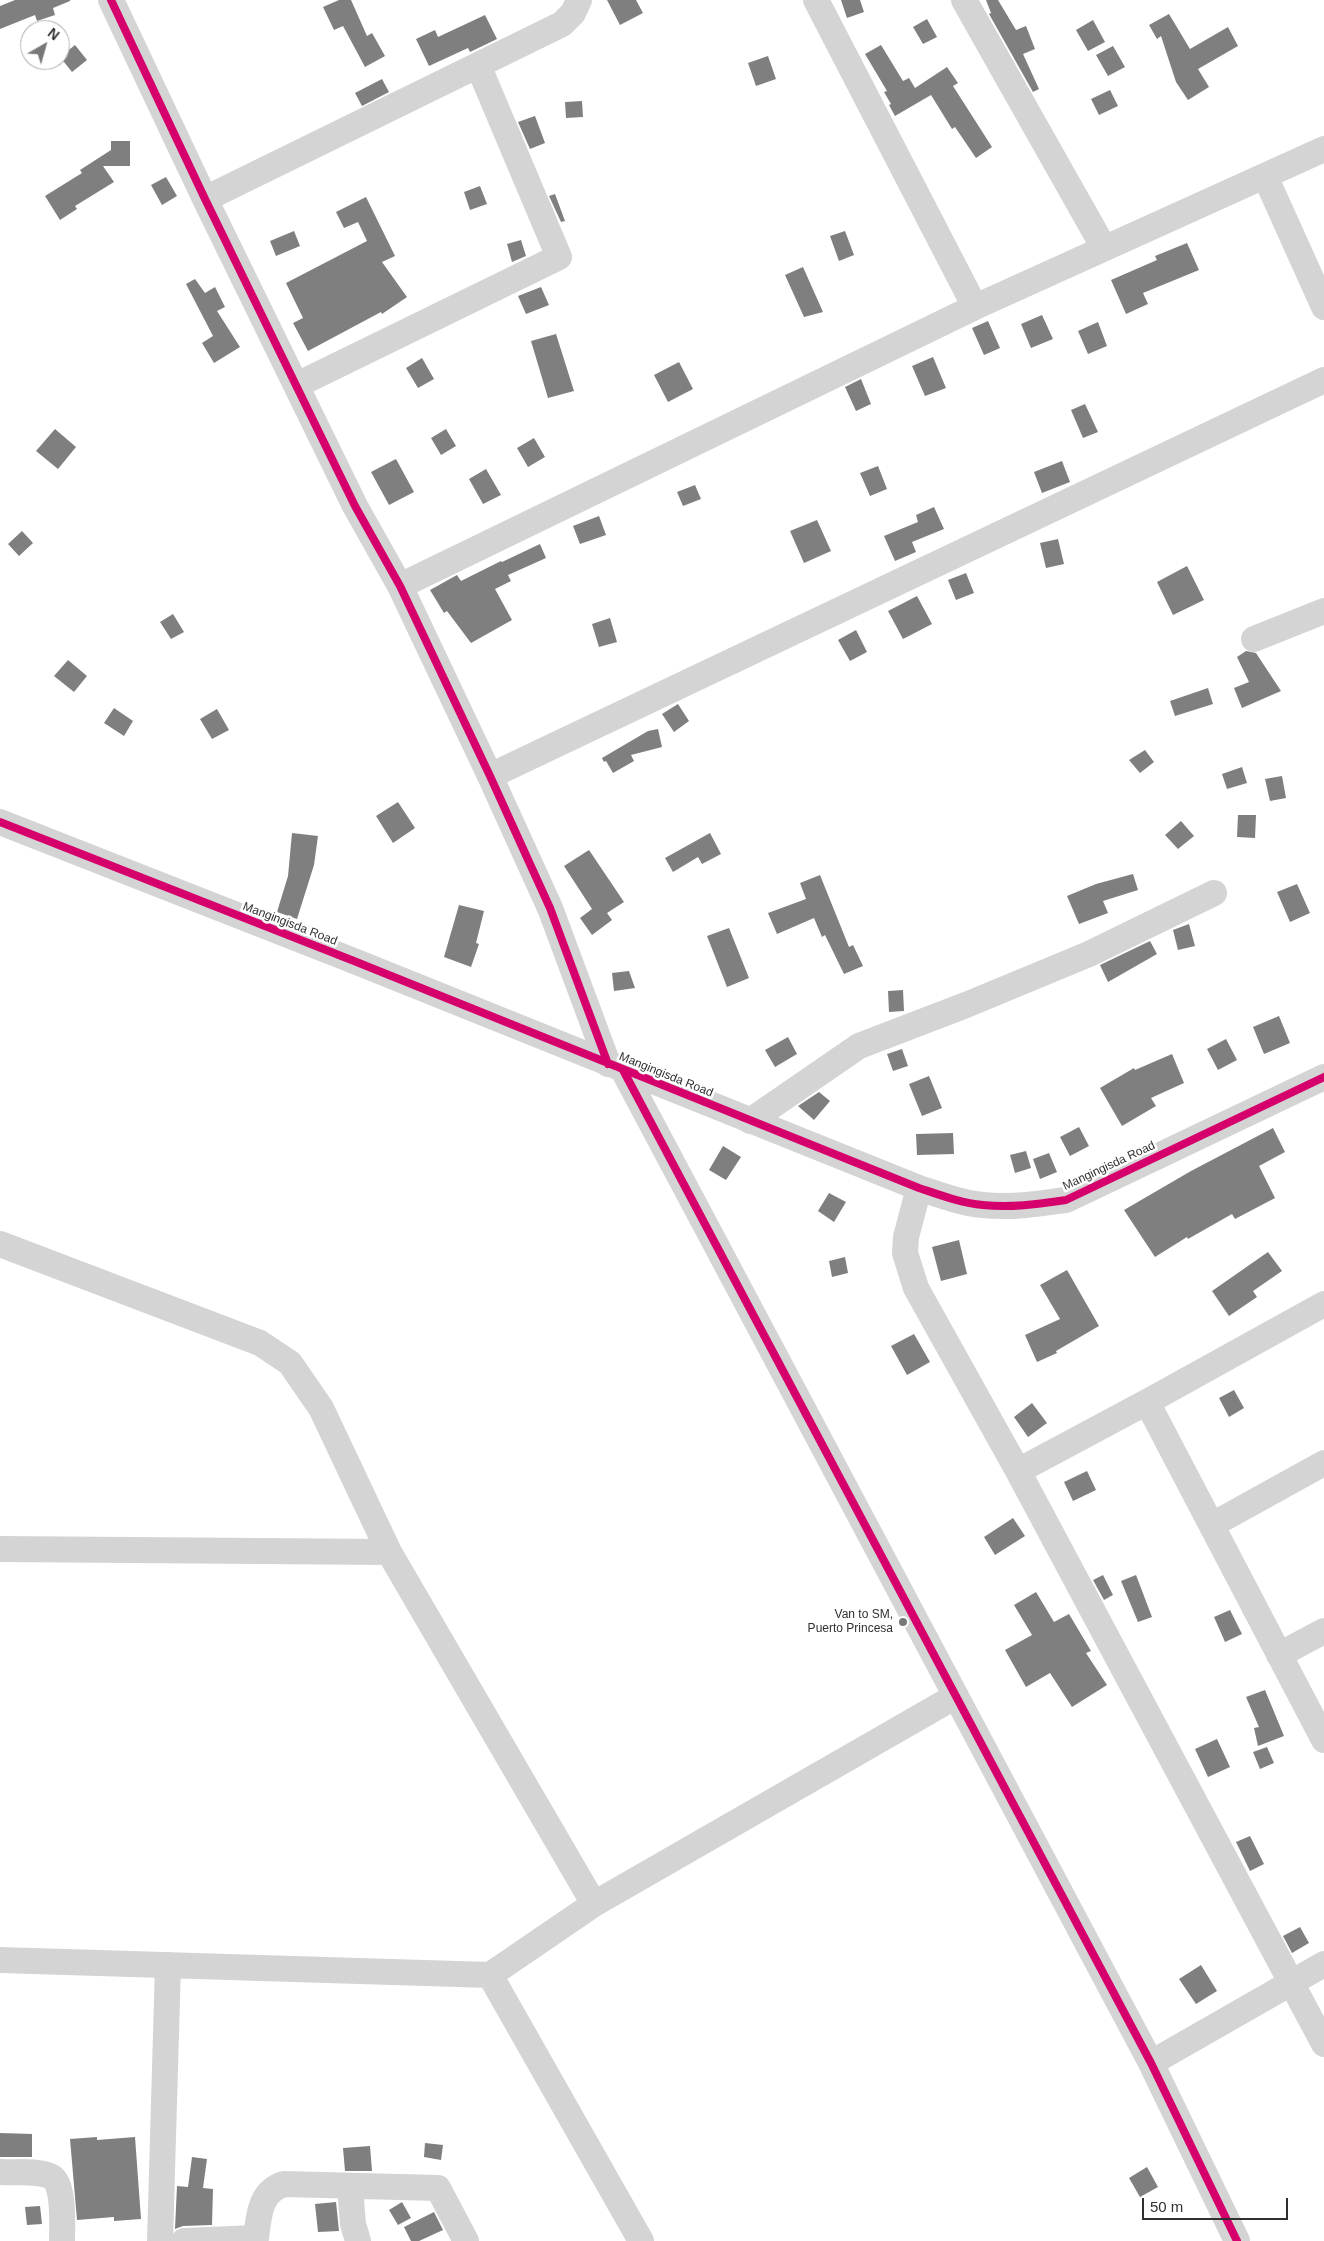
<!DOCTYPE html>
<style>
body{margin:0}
#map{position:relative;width:1324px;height:2241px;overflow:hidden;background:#fff;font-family:Helvetica,sans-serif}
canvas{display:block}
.north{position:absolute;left:20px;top:20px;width:50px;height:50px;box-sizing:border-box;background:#fff;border:1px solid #acacac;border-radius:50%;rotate:38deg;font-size:14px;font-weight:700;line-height:20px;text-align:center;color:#303030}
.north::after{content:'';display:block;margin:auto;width:18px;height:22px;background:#787878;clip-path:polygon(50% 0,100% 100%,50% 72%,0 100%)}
.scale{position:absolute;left:1142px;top:2198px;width:146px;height:22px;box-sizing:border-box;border:2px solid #303030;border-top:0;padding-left:6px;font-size:15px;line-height:18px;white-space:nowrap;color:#303030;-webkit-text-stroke:4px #fff;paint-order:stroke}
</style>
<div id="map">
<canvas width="1324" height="2241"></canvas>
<div class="north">N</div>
<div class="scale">50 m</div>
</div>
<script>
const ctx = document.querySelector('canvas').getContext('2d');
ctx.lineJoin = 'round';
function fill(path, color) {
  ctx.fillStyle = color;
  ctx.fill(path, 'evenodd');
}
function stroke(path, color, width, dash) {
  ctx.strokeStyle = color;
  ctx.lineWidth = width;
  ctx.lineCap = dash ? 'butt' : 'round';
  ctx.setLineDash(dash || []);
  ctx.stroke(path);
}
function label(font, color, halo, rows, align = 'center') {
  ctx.font = font + ' Helvetica,sans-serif';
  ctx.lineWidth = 5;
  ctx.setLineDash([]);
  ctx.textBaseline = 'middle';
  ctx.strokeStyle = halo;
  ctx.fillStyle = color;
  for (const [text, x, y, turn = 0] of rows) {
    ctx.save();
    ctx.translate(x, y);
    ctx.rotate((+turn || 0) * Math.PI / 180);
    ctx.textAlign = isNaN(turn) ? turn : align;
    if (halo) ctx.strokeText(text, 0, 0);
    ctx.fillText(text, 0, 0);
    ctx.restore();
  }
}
fill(new Path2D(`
 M15 0H70V1L53 8 55 15 37 21 35 15 0 29V6Z
 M339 0H351L367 36 372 33 385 56 365 67 343 26 334 30 323 7Z
 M607 0H636L643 13 620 25Z
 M841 0H860L864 12 847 18Z
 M986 0H998L1016 30 1026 26 1035 49 1023 54 1039 89 1033 92 989 14 991 13Z
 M1169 14 1190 49 1228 27 1238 46 1198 69 1209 87 1188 100 1176 82 1161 36 1157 39 1149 25Z
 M485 15 497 39 470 52 468 48 429 66 416 39 435 30 438 37Z
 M927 19 937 37 923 44 913 27Z
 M1093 20 1105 42 1088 51 1076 30Z
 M75 45 87 60 72 72 60 57Z
 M881 45 903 81 909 78 915 88 947 67 958 83 953 86 992 147 976 158 955 127 952 129 931 95 895 116 889 105 891 104 884 92 887 91 865 54Z
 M1113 46 1125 67 1108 76 1096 55Z
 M768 56 776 79 756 86 748 63Z
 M382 79 389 92 362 106 355 93Z
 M1110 90 1118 106 1099 115 1091 99Z
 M582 101 583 117 566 118 565 102Z
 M535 116 545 143 530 149 518 122Z
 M111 141H130V166H103L114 182 75 206 77 209 60 220 45 196 82 173 80 170 111 150Z
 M166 177 177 196 162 205 151 185Z
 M480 186 487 204 470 210 464 192Z
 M555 194 565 221 561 222 549 196Z
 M366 197 395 256 382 262 407 297 382 314 381 312 308 351 293 323 303 318 286 283 367 241 358 222 344 228 336 212Z
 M294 231 300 246 276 256 270 241Z
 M845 231 854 255 839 261 830 236Z
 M521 240 526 256 512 262 507 244Z
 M1187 243 1199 270 1143 293 1148 304 1126 314 1111 280 1157 260 1155 256Z
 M803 267 823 312 804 317 785 275Z
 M195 279 205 293 215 287 225 307 217 311 240 347 214 363 202 343 213 336 186 284Z
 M541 287 549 305 526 314 518 296Z
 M1042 315 1053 339 1031 348 1021 324Z
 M988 321 1000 348 984 355 972 328Z
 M1098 322 1107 346 1088 354 1078 331Z
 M556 334 574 391 548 398 531 341Z
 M933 357 946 388 925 396 912 366Z
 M422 358 434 379 418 388 406 368Z
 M679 362 693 389 668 402 654 375Z
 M861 379 871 404 856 411 845 387Z
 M1085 404 1098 432 1083 438 1071 410Z
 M55 429 76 447 58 469 36 451Z
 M446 429 456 446 441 455 431 438Z
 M534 438 545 457 528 467 517 448Z
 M396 459 414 492 389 505 371 472Z
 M1062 461 1070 482 1042 493 1034 472Z
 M878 466 887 489 870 496 860 473Z
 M486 469 501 495 483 504 469 479Z
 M695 485 701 499 683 506 677 492Z
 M934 507 944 529 912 542 916 552 895 561 884 536 918 522 916 515Z
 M599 516 606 535 580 544 573 526Z
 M817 520 831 551 804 563 790 531Z
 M22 531 33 543 19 556 8 544Z
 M1058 539 1064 564 1046 568 1040 543Z
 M540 544 546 558 508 575 511 581 495 589 512 620 471 643 447 611 444 613 430 590 457 575 461 581 501 561 502 562Z
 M1187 566 1204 600 1173 615 1157 582Z
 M966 573 974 593 956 600 948 580Z
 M917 596 932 624 903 639 888 611Z
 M173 614 184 632 171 639 160 622Z
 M610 618 617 642 599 647 592 624Z
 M856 630 867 652 850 661 838 640Z
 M1246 651 1256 653 1281 691 1242 708 1234 688 1249 682 1237 657Z
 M68 660 87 676 74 692 54 676Z
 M1208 688 1213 704 1175 716 1170 701Z
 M678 704 689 721 674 732 662 714Z
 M114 708 133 721 124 736 104 723Z
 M217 709 229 730 212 739 200 719Z
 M658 729 662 747 631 755 634 761 613 773 606 761 604 762 602 758 648 731Z
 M1145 750 1154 762 1140 773 1129 760Z
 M1242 767 1247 783 1227 789 1222 774Z
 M1282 776 1286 798 1270 801 1265 779Z
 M398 802 415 828 393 843 376 816Z
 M1238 815H1256L1255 838 1237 837Z
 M1181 821 1194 836 1178 849 1165 835Z
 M292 833 318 836 314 865 297 919 277 912 288 876Z
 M710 833 721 854 702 864 698 857 673 872 665 858Z
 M589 850 624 902 607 913 612 920 592 935 580 918 592 909 564 866Z
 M1133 874 1138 890 1103 901 1108 913 1079 924 1067 896 1096 884Z
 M820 875 849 947 853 945 863 966 844 974 825 935 822 937 814 918 777 934 768 913 806 899 800 883Z
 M1297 884 1310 913 1290 922 1277 892Z
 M459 905 484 911 476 943 479 944 471 967 444 957Z
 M1189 924 1195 946 1178 950 1173 930Z
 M729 928 749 978 727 987 707 936Z
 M1150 941 1157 954 1108 982 1100 965Z
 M629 971 635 988 614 991 612 973Z
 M903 990 904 1011 889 1012 888 991Z
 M1279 1016 1290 1043 1264 1054 1253 1027Z
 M788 1037 797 1054 775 1067 765 1050Z
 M1226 1039 1237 1060 1218 1070 1207 1049Z
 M902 1049 908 1066 893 1071 887 1054Z
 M1172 1054 1184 1083 1151 1098 1156 1106 1122 1126 1100 1088 1134 1068 1135 1070Z
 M929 1076 942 1108 922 1116 909 1084Z
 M819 1092 830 1101 814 1120 798 1106Z
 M1079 1127 1089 1146 1070 1156 1060 1137Z
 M1273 1128 1285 1152 1259 1166 1275 1198 1235 1219 1232 1214 1188 1239 1187 1237 1155 1257 1124 1210 1191 1171Z
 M953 1133 954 1154 917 1155 916 1134Z
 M723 1146 741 1157 726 1180 709 1170Z
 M1026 1151 1031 1168 1015 1173 1010 1155Z
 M1049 1153 1057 1172 1040 1179 1033 1159Z
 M829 1193 846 1202 834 1222 818 1211Z
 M959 1240 967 1274 941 1281 932 1247Z
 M1268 1252 1282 1271 1253 1291 1257 1297 1229 1316 1212 1291Z
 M845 1257 848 1273 832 1277 829 1261Z
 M1067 1270 1099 1326 1056 1351 1057 1353 1037 1362 1025 1335 1060 1319 1040 1285Z
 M914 1334 930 1362 907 1375 891 1346Z
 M1234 1390 1244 1408 1229 1417 1219 1398Z
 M1032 1403 1047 1423 1028 1437 1014 1417Z
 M1087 1471 1096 1490 1073 1501 1064 1482Z
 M1013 1518 1025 1536 995 1555 984 1537Z
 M1103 1575 1113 1595 1104 1600 1093 1580Z
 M1136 1575 1152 1617 1138 1622 1121 1581Z
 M1036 1592 1054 1622 1069 1614 1091 1651 1086 1653 1107 1685 1072 1707 1050 1673 1026 1687 1005 1650 1032 1635 1014 1605Z
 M1230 1610 1242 1634 1225 1642 1214 1617Z
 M1265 1690 1284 1736 1258 1746 1254 1728 1259 1727 1246 1697Z
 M1217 1739 1230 1767 1208 1777 1195 1749Z
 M1267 1747 1274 1763 1260 1769 1253 1752Z
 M1250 1836 1264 1864 1250 1871 1236 1842Z
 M1300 1927 1309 1943 1292 1953 1283 1936Z
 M1201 1965 1217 1991 1196 2004 1179 1979Z
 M0 2133 32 2134V2157H0Z
 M97 2137V2140L135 2137 141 2219 114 2221V2217L77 2220 70 2139Z
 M425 2143 443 2145 441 2160 424 2157Z
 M370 2146 372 2171H345L343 2148Z
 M192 2157 207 2159 203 2188 213 2189 212 2225 183 2226 175 2229 177 2186 188 2187Z
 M1147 2167 1158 2187 1140 2197 1129 2178Z
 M336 2202 339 2231 318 2232 315 2204Z
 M402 2202 411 2218 398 2225 389 2210Z
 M40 2206 42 2224 27 2225 25 2207Z
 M434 2212 443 2230 419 2241H411L404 2227Z`), '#7f7f7f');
stroke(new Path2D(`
 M111 0 205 199 355 506 400 586 490 776 550 908 608 1064
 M816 0 975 307
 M964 0 1104 248
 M1265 176 1324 307
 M205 199 562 24 573 13 579 0
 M297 385 559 257 478 65
 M400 586 975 307 1324 149
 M1254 639 1324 611
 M490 776 1324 380
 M0 822 354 961 919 1188C940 1195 961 1203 983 1205 1011 1208 1038 1204 1066 1200L1324 1077
 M623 1070 1151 2063 1237 2241
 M750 1121 859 1046 966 1005 1089 954 1214 893
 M919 1188 906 1237 905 1253 916 1288 1018 1471 1324 2044
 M0 1244 260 1343 290 1363 321 1408 389 1552 594 1904
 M1147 1402 1324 1740
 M1018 1471 1147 1402 1324 1304
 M1212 1525 1324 1463
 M0 1549 389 1552
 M1279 1655 1324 1631
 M0 1960 490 1975 594 1904 956 1696
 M490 1975 641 2241
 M1151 2063 1324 1964
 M0 2172C15 2173 36 2170 50 2176 65 2181 62 2226 62 2241
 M350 2187 353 2224 358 2241
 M160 2241 168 1965
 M184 2241 256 2238C259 2216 259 2192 284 2184L438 2188 466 2241`), '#d4d4d4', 26);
stroke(new Path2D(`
 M111 0 205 199 355 506 400 586 490 776 550 908 608 1064
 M0 822 354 961 919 1188C940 1195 961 1203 983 1205 1011 1208 1038 1204 1066 1200L1324 1077
 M623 1070 1151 2063 1237 2241`), '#d6006c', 8);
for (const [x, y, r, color] of [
 [903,1622,5,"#787878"]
]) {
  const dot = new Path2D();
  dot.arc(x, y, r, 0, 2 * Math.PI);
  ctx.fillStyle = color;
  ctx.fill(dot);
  stroke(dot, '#fff', 2);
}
label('12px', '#303030', '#fff', [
 ["Mangingisda Road",290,924,21],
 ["Mangingisda Road",666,1075,22],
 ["Mangingisda Road",1109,1166,-25]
]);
label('12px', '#303030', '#fff', [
 ["Van to SM,",893,1615],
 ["Puerto Princesa",893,1629]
], 'right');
</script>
